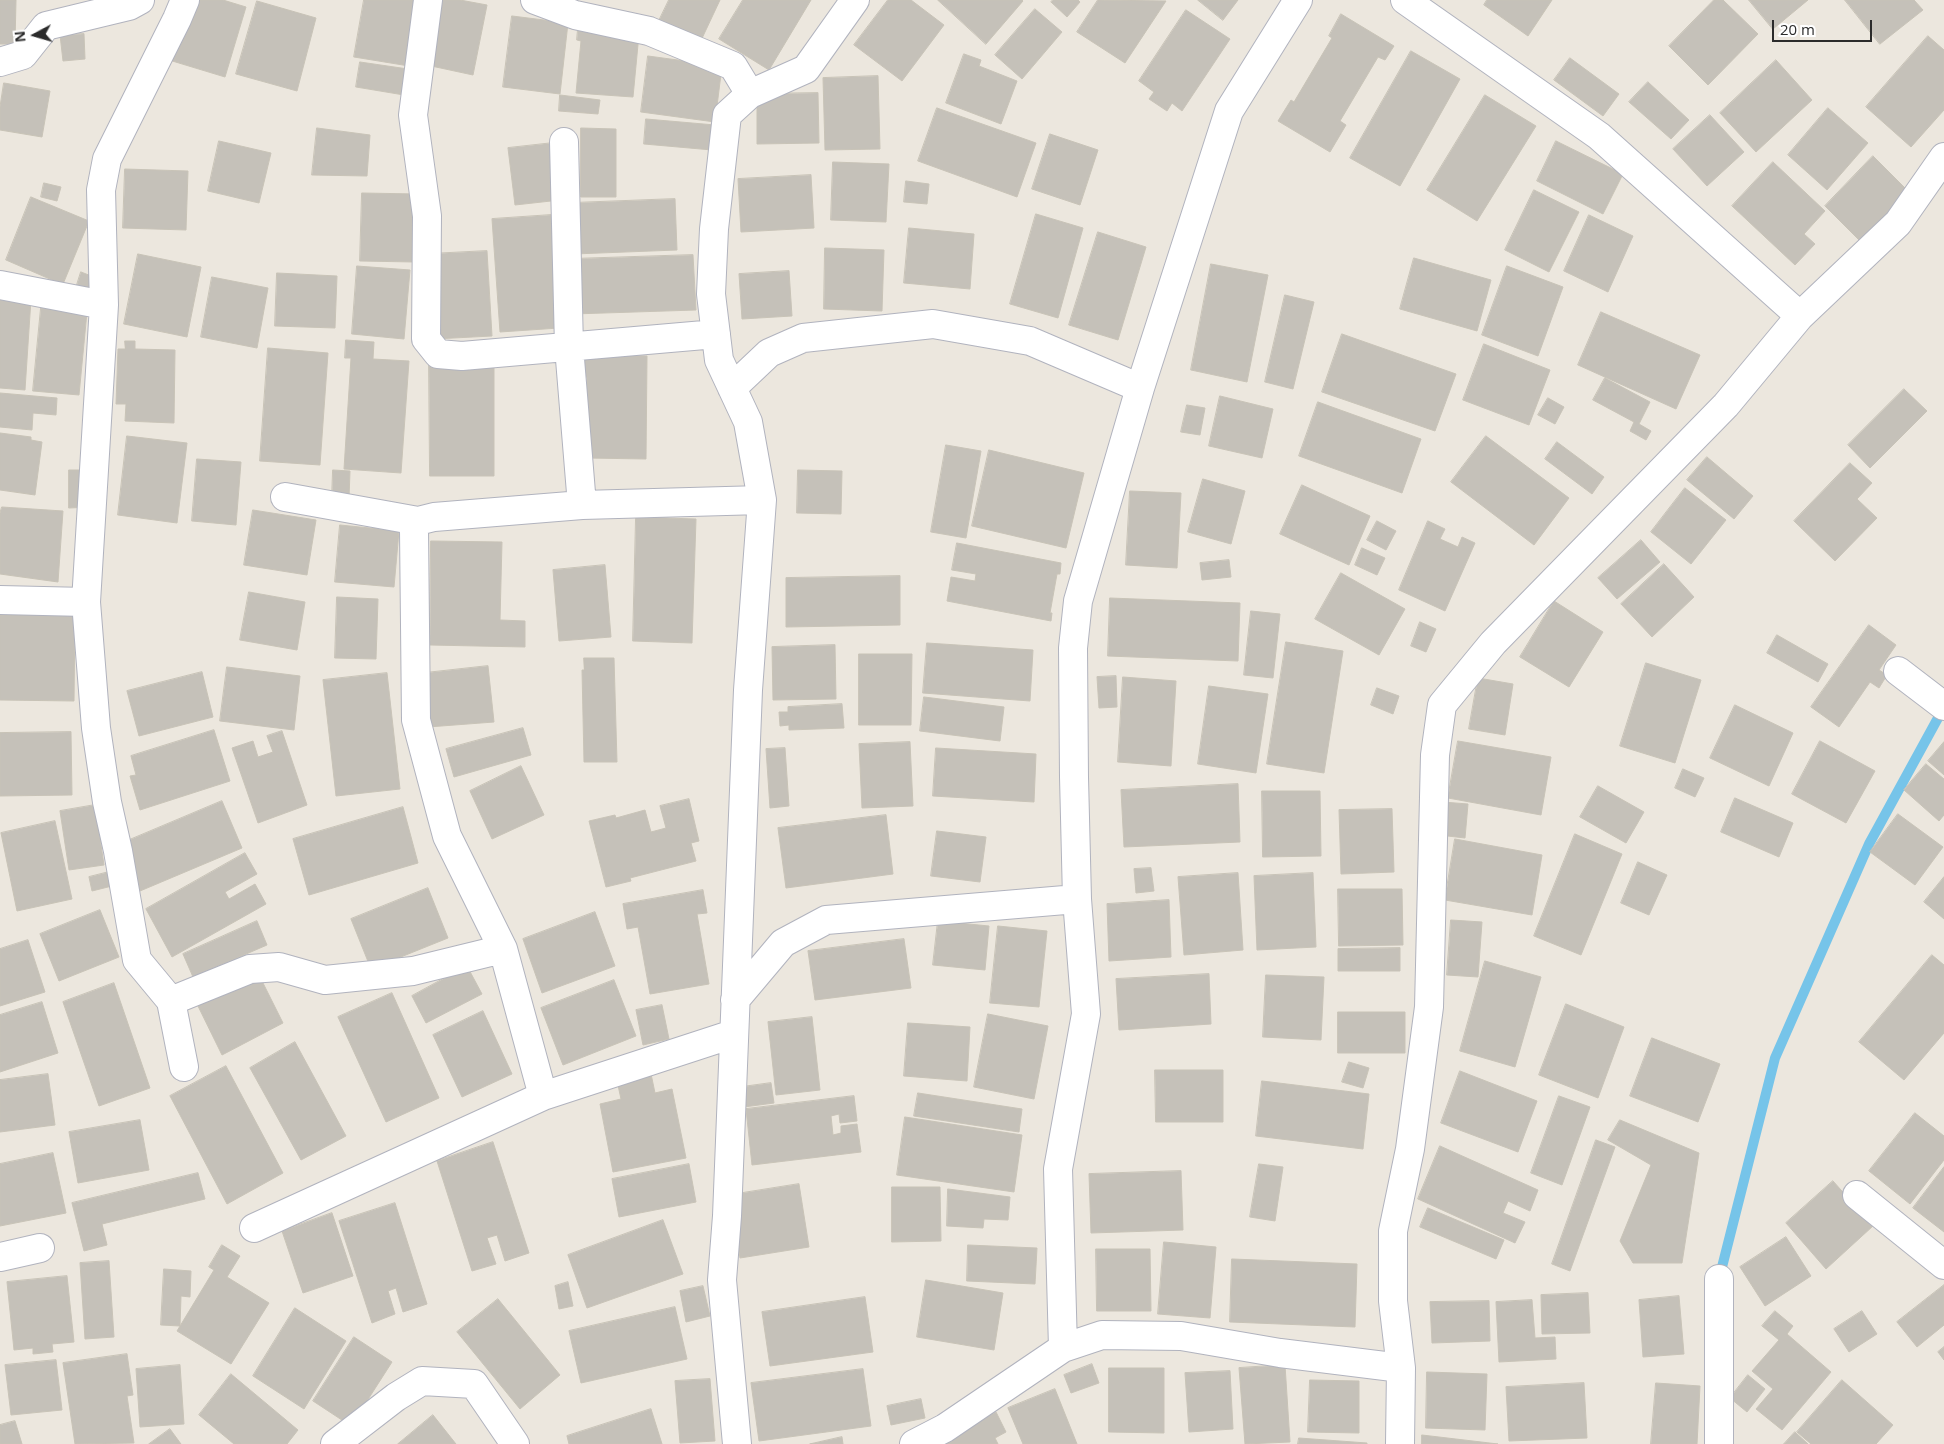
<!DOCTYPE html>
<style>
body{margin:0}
#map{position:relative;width:1944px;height:1444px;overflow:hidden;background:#ece7de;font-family:"Open Sans",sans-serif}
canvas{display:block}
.north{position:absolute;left:10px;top:10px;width:50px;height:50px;-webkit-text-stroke:4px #fff;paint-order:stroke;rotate:264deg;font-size:14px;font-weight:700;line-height:20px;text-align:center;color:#2b2b2b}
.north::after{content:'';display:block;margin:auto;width:18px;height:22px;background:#2b2b2b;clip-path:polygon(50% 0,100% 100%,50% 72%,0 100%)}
.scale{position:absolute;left:1772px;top:20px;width:100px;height:22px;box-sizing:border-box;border:2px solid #2b2b2b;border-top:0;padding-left:6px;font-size:15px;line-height:18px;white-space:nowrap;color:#2b2b2b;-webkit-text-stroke:4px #fff;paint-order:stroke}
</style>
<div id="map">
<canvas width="1944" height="1444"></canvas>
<div class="north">N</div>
<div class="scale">20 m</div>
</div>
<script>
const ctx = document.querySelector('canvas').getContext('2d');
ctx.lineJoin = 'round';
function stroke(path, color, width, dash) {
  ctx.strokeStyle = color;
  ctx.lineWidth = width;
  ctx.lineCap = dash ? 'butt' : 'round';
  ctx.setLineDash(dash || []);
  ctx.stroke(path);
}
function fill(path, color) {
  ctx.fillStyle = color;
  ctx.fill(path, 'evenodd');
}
stroke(new Path2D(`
 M1722 1278 1721 1271 1775 1058 1869 844 1944 707`), '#76c4e9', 10);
const building = new Path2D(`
 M0 0H16L15 44H0Z
 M188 0H223L246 7 225 77 169 60Z
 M364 0H419L409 66 354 57Z
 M435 0H460L487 5 473 75 422 64Z
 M669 0H720L697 49 655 29Z
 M743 0H811L769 70 719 39Z
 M888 0H911L944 25 902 81 854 45Z
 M938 0H1022L1023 1 986 44Z
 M1053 0H1078L1080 2 1067 17 1051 2Z
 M1098 0 1166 1 1125 63 1077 32Z
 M1198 0H1238L1223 20Z
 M1487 0H1552L1528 36 1484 5Z
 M1714 0H1723L1758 34 1708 85 1669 46Z
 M1749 0H1808L1773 29Z
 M1845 0H1914L1923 10 1880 44Z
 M257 1 316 18 297 91 236 74Z
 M1035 9 1062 32 1022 79 995 55Z
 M1186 10 1230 39 1182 111 1172 103 1167 111 1149 99 1154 92 1139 81Z
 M1341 14 1394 46 1385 60 1378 57 1340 121 1346 125 1330 152 1278 121 1291 100 1294 102 1332 38 1329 36Z
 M512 16 568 23 560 94 503 87Z
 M578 29 639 34 633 97 576 93 581 41 577 40Z
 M84 34 85 59 63 61 60 35Z
 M1928 36 1944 50V110L1911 147 1866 107Z
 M1411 51 1460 79 1400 186 1350 158Z
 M964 54 981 60 979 66 1017 81 1001 124 946 103Z
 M648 56 722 66 715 122 641 112Z
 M1570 58 1619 94 1603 116 1554 80Z
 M1776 60 1812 100 1756 152 1720 113Z
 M360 62 408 69 404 95 356 87Z
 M878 76 880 149 825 150 823 78Z
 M1648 82 1689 120 1671 139 1629 102Z
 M4 83 50 91 42 137 0 130V107Z
 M818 93 819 143 757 144V94Z
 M560 95 600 100 598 114 559 111Z
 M1485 95 1536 126 1477 221 1427 190Z
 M937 108 1036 143 1017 197 918 161Z
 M1828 108 1868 143 1827 190 1788 155Z
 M1710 115 1744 152 1707 186 1673 149Z
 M646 119 715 125 712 150 644 144Z
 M317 128 370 135 367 176 312 175Z
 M581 128 616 129V197H581Z
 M1050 134 1098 150 1080 205 1032 189Z
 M219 141 271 153 259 203 208 191Z
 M1556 141 1623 174 1603 214 1537 181Z
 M553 143 560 200 515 205 508 148Z
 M1873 156 1910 193 1862 243 1825 206Z
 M833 162 889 164 886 222 831 220Z
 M1773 162 1825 211 1804 234 1815 244 1795 265 1732 206Z
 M125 169 188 171 186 230 123 228Z
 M811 175 814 228 741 232 738 179Z
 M906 181 929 184 927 204 904 202Z
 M44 183 61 187 57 201 41 197Z
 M1534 190 1579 212 1549 272 1505 250Z
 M362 193 417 194 414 262 360 261Z
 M31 197 89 221 61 289 59 283 6 260Z
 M675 199 677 250 574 254 572 203Z
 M1036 214 1083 228 1058 318 1010 304Z
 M551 215 559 328 500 332 492 219Z
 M1589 215 1633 236 1608 292 1564 271Z
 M909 228 974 234 970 289 904 283Z
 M1098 232 1146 247 1118 340 1069 325Z
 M825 248 884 250 882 311 824 309Z
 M487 251 492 336 434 339 429 254Z
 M138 254 201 267 187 337 124 324Z
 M693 255 696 310 573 314 571 259Z
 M1414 258 1491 280 1477 331 1400 309Z
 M1211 264 1268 275 1247 382 1191 370Z
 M357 266 410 270 404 339 352 334Z
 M1507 266 1563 287 1538 356 1482 335Z
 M789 271 792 316 742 319 739 274Z
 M81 272 99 279 94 295 76 288Z
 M277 273 337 276 335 328 275 326Z
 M212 277 268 288 257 348 201 337Z
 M1285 295 1314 302 1293 389 1265 382Z
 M0 298 31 299 25 390 0 388Z
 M41 308 87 312 79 395 33 391Z
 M1601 312 1700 355 1676 409 1578 365Z
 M1342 334 1456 374 1435 431 1322 392Z
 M346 340 374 342 373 359 409 361 401 473 344 469 351 358H345Z
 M125 341H135V349L175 350 174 423 125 421 126 404H116L118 349H125Z
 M1484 344 1550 370 1529 425 1463 400Z
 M268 348 328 353 320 465 260 461Z
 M577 355 647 356 646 459 587 458V377H577Z
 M429 362H494V476H430Z
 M1605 378 1650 402 1639 424 1651 431 1646 440 1630 431 1634 422 1593 400Z
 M1904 389 1927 411 1870 468 1848 445Z
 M0 393 57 398 56 415 33 413 32 430 0 427Z
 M1220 396 1273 409 1262 458 1209 446Z
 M1548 398 1564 407 1555 424 1538 415Z
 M1318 402 1421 439 1402 493 1299 456Z
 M1187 405 1205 408 1200 435 1181 432Z
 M0 433 31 437V440L42 442 35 495 0 490Z
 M127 436 187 443 177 523 118 515Z
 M1486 436 1569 498 1534 545 1451 482Z
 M1557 442 1604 477 1592 494 1545 459Z
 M946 445 981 451 966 538 931 532Z
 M989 450 1084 473 1066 548 972 526Z
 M1707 457 1753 496 1734 519 1687 480Z
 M197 459 241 462 236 525 192 521Z
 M1850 463 1872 483 1857 499 1877 518 1835 561 1794 521Z
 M69 470H91L92 507 69 508Z
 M333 470 350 471 349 499 332 498Z
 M798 470 842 471 841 514 797 513Z
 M1203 479 1245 491 1231 544 1188 532Z
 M1302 485 1370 516 1349 565 1280 534Z
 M1685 488 1726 520 1691 564 1651 532Z
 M1130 491 1181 493 1177 568 1126 565Z
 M2 507 63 511 58 582 0 574V513Z
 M253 510 316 520 307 575 244 565Z
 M636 517 696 519 692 643 633 641Z
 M1377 521 1396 531 1386 550 1367 540Z
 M1428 521 1445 529 1440 539 1458 547 1462 537 1475 543 1445 611 1399 590Z
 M340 525 399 531 394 587 335 582Z
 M1641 540 1660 562 1617 599 1598 578Z
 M431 541 502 542 500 620 525 621V647L430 645Z
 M957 543 1061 563 1060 574H1057L1050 613H1052L1051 621 947 601 951 577 975 581 976 574 952 570Z
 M1362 548 1385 558 1377 575 1355 565Z
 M1229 560 1231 577 1202 580 1200 563Z
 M1664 564 1694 597 1652 637 1621 604Z
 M605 565 611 637 559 641 553 570Z
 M1341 573 1405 609 1379 655 1315 619Z
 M900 576V625L786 627V578Z
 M249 592 305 602 297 650 240 640Z
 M337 597 378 599 376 659 335 658Z
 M1110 598 1240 603 1238 661 1108 656Z
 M1554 601 1603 632 1569 687 1520 657Z
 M1251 611 1280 614 1273 678 1244 675Z
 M0 615H75L74 701 0 700Z
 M1420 622 1436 629 1426 652 1411 646Z
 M1869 625 1896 645 1879 670 1887 675 1879 688 1870 682 1839 727 1811 707Z
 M1777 635 1828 664 1818 682 1767 653Z
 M1286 642 1343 651 1324 773 1267 764Z
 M927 643 1033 650 1030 701 923 693Z
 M835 645 836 699 773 700 772 647Z
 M859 654H912L911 725H859Z
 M584 658H614L617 762H584L582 670H584Z
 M1646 663 1701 680 1675 763 1620 746Z
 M488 666 494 722 428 727 425 673Z
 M227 667 300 676 294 730 220 721Z
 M202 672 213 717 139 736 127 691Z
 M387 673 400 789 336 796 323 680Z
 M1116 676 1117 707 1099 708 1097 677Z
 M1123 677 1176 681 1171 766 1118 762Z
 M1478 678 1513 684 1505 735 1469 729Z
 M1209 686 1268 694 1256 773 1198 764Z
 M1377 688 1399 696 1393 714 1371 705Z
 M924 697 1004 707 1000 741 920 731Z
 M842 704 844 728 789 730V725L780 726 779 712H788V707Z
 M1735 705 1793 733 1769 786 1710 758Z
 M523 728 531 755 454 777 446 749Z
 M214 730 230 781 140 810 130 776 136 775 131 756Z
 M282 731 307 805 258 823 232 748 253 741 258 757 273 752 267 736Z
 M71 732 72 795 0 796V733Z
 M1458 741 1551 757 1541 815 1448 798Z
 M1820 741 1875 771 1846 823 1792 794Z
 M910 742 913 806 862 808 859 744Z
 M1944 742V775L1928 761Z
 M785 748 789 806 770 808 766 749Z
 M936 748 1036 754 1034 802 933 796Z
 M1926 764 1944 779V815L1939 821 1904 790Z
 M521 766 544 815 492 839 470 791Z
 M1683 769 1704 778 1695 797 1675 788Z
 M1238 784 1240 842 1124 847 1121 790Z
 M1598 786 1644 812 1626 843 1580 817Z
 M1262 791H1320L1321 856 1263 857Z
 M1735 798 1793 823 1779 857 1721 832Z
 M689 799 699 841 691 843 696 861 630 878 631 881 606 887 589 821 615 815 616 818 645 810 651 832 666 828 660 806Z
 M222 801 242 848 140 891 120 844Z
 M1443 802 1468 804 1465 838 1439 835Z
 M95 805 104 865 69 870 60 811Z
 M403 807 418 863 309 895 293 839Z
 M1392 809 1394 872 1341 874 1339 810Z
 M1898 814 1943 847 1915 885 1870 852Z
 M886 815 893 874 786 888 778 828Z
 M55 821 72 899 17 911 1 833Z
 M937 831 986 837 980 882 931 876Z
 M1575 834 1622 854 1581 955 1534 936Z
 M1455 839 1542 855 1532 915 1445 900Z
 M245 853 257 874 225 892 229 899 255 884 266 904 172 957 146 909Z
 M1638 862 1667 875 1649 915 1621 903Z
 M1151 868 1154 891 1136 893 1134 869Z
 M113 871 116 885 92 891 89 877Z
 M1238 873 1243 950 1184 955 1178 877Z
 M1313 873 1316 947 1257 950 1254 876Z
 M1944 877V919L1924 902Z
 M428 888 448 938 371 969 351 919Z
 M1338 889H1402L1403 945 1339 946Z
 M703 890 707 913 697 914 709 984 650 994 638 927 627 929 623 904Z
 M1169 900 1171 957 1109 961 1107 904Z
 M100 910 119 957 59 981 40 934Z
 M595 912 615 966 542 993 523 939Z
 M1451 920 1482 922 1478 977 1447 975Z
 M257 921 267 945 193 977 183 954Z
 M938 921 989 926 985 970 933 965Z
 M998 926 1047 931 1039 1007 990 1003Z
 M904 939 911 988 815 1000 808 951Z
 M28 940 45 992 0 1006V949Z
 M1400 948V971H1338V949Z
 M1932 955 1944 965V1033L1904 1080 1859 1042Z
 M1485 961 1541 977 1515 1067 1460 1051Z
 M467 966 482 994 426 1023 412 996Z
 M258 973 283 1023 222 1055 197 1004Z
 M1209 974 1211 1024 1119 1030 1116 979Z
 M1266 975 1324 977 1321 1040 1263 1037Z
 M614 980 636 1036 563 1065 541 1008Z
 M114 983 150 1088 99 1106 63 1002Z
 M392 993 439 1098 386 1122 338 1017Z
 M42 1002 58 1053 0 1072V1015Z
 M1566 1004 1624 1027 1598 1098 1539 1075Z
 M662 1005 669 1039 643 1045 636 1010Z
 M483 1011 512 1074 462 1097 433 1035Z
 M1338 1012H1405V1053H1338Z
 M988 1014 1048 1026 1034 1099 974 1087Z
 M812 1017 820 1090 776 1095 768 1022Z
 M908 1023 970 1027 967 1081 904 1076Z
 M1652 1038 1720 1064 1698 1122 1630 1096Z
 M295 1042 346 1136 301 1160 250 1068Z
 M1349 1062 1369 1068 1363 1088 1342 1082Z
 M226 1066 283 1173 227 1204 170 1096Z
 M650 1069 655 1093 672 1089 686 1158 613 1172 600 1104 621 1099 616 1076Z
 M1155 1070H1223V1122H1156Z
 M1460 1071 1537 1101 1518 1152 1441 1123Z
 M48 1074 55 1125 0 1132V1080Z
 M1262 1081 1369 1094 1363 1149 1256 1136Z
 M771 1083 774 1103 744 1107 742 1087Z
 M918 1093 1022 1109 1019 1132 914 1116Z
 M854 1096 857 1121 840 1123 839 1114 831 1116 833 1135 841 1133V1126L857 1124 861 1152 752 1165 746 1109Z
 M1559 1096 1590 1107 1562 1185 1531 1173Z
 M1915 1113 1944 1136V1160L1910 1204 1869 1171Z
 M905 1117 1022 1135 1014 1192 897 1175Z
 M140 1120 149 1170 78 1183 69 1132Z
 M1620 1120 1699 1153 1682 1263H1633L1620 1241 1651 1165 1608 1140Z
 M1596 1140 1615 1147 1570 1271 1552 1264Z
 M493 1142 529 1253 505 1261 497 1235 487 1238 496 1264 472 1271 437 1161Z
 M1440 1146 1538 1190 1530 1211 1508 1201 1503 1213 1525 1222 1515 1243 1418 1199Z
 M53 1153 66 1213 0 1226V1164Z
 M689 1164 696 1202 619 1217 612 1179Z
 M1259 1164 1283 1167 1275 1221 1250 1217Z
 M1944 1167V1232L1913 1208Z
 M1181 1171 1183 1230 1091 1233 1089 1174Z
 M198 1173 205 1199 102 1224 107 1245 84 1251 72 1203Z
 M1833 1181 1873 1226 1826 1269 1786 1223Z
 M799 1184 809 1247 740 1258 730 1195Z
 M892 1187H940L941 1241 892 1242Z
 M948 1189 1010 1197 1008 1220 984 1219 983 1228 947 1226Z
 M395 1203 427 1304 403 1312 396 1288 388 1291 395 1314 372 1323 339 1221Z
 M1428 1208 1504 1240 1496 1259 1420 1227Z
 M332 1213 353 1276 303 1293 282 1231Z
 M663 1220 683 1274 587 1308 568 1255Z
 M1786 1237 1811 1276 1765 1306 1740 1267Z
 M1164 1242 1216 1247 1210 1318 1158 1314Z
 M222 1245 240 1256 227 1277 269 1303 231 1364 177 1331 214 1270 209 1267Z
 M968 1245 1037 1248 1035 1284 967 1281Z
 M1096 1249H1150L1151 1311H1097Z
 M1232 1259 1357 1264 1355 1327 1230 1322Z
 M109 1261 114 1337 85 1339 80 1263Z
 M164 1269 191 1271 190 1297 181 1296 180 1326 161 1325Z
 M67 1276 74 1342 52 1344 53 1352 33 1354V1348L14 1350 7 1282Z
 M926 1280 1003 1293 994 1350 917 1337Z
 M568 1282 573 1306 559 1309 555 1286Z
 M1944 1285V1325L1917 1347 1897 1322Z
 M703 1286 710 1316 686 1322 680 1291Z
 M1588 1293 1590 1333 1542 1334 1541 1295Z
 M1679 1296 1684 1354 1643 1357 1639 1300Z
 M865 1297 873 1352 770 1366 762 1312Z
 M498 1299 560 1375 520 1409 457 1332Z
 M1532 1300 1535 1338 1555 1337 1556 1359 1499 1362 1496 1302Z
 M1489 1301 1490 1341 1432 1343 1430 1302Z
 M675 1307 687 1359 581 1383 569 1331Z
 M295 1308 346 1341 304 1409 253 1376Z
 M1775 1311 1793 1326 1787 1334 1831 1372 1782 1430 1756 1409 1773 1389 1752 1371 1779 1340 1762 1326Z
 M1862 1311 1877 1334 1849 1352 1834 1329Z
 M354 1337 392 1362 351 1426 313 1401Z
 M1944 1347V1360L1938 1352Z
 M127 1354 133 1395 127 1396 134 1443 75 1444 63 1363Z
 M56 1360 62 1410 11 1415 5 1365Z
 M1092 1364 1099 1383 1071 1393 1064 1375Z
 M180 1365 184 1424 140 1427 136 1369Z
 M1285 1365 1290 1442 1245 1444 1239 1368Z
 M1109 1368H1164V1433L1109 1432Z
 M863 1369 871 1426 759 1441 751 1383Z
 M1230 1371 1233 1429 1189 1432 1185 1373Z
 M1427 1372 1487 1374 1485 1430 1426 1428Z
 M231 1374 298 1430 287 1444H234L199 1415Z
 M1748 1375 1765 1389 1747 1412 1730 1398Z
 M710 1379 715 1441 680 1443 675 1381Z
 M1310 1380 1359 1381V1433L1308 1432Z
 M1842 1380 1893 1425 1876 1444H1811L1797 1432Z
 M1584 1383 1587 1438 1509 1441 1506 1387Z
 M1656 1383 1700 1386 1697 1444H1651Z
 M1055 1389 1077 1444H1023L1008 1408Z
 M921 1399 925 1418 891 1425 887 1406Z
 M651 1409 662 1444H569L567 1436Z
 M996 1412 1006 1432 995 1438 998 1444H937L936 1442Z
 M433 1415 456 1444H398Z
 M15 1421 22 1444H0V1425Z
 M170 1429 181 1444H149Z
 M1795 1432 1808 1444H1784Z
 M1422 1435 1498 1444H1422Z
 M842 1437 843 1444H810Z
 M1299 1438 1367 1443V1444H1298Z`);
fill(building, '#c5c1b9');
stroke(building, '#c8c3b7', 1);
const minor = new Path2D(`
 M428 0 413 115 427 216 426 339 438 354 462 356 716 334
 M535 0 575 15 649 31 733 66 750 94
 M1405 0 1599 136 1800 316
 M0 62 23 55 46 26 129 6 140 0
 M564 142 569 347 582 505
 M0 285 104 305
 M732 388 769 353 803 338 933 324 1030 341 1140 388
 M285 497 418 521 434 517 582 505 762 500
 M418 521 414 530 416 720 447 836 503 949 543 1096
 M0 600 86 602
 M1898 671 1944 706
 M735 1000 783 943 826 920 1077 899
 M171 1001 250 969 279 967 325 980 413 971 503 949
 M184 1067 171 1001 137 960 118 851 107 802 96 728 86 602 104 305 101 190 107 159 177 19 185 0
 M1857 1195 1944 1265
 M254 1228 543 1096 733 1034
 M0 1257 40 1248
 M1719 1279V1444
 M1063 1348 1058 1169 1086 1014 1077 899 1074 777 1073 648 1078 601 1140 388 1229 111 1298 0
 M335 1444 396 1397 422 1381 474 1384 515 1444
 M737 1444 722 1280 727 1216 748 690 762 500 748 422 719 360 711 294 714 229 727 115 750 94 806 69 855 0
 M914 1444 945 1428 1063 1348 1102 1335 1181 1336 1280 1353 1401 1368
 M1400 1444 1401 1368 1393 1301V1231L1410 1149 1429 1007 1435 755 1442 705 1493 643 1726 405 1800 316 1898 223 1944 157`);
stroke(minor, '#b1b3be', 30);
stroke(minor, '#fff', 28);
</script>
